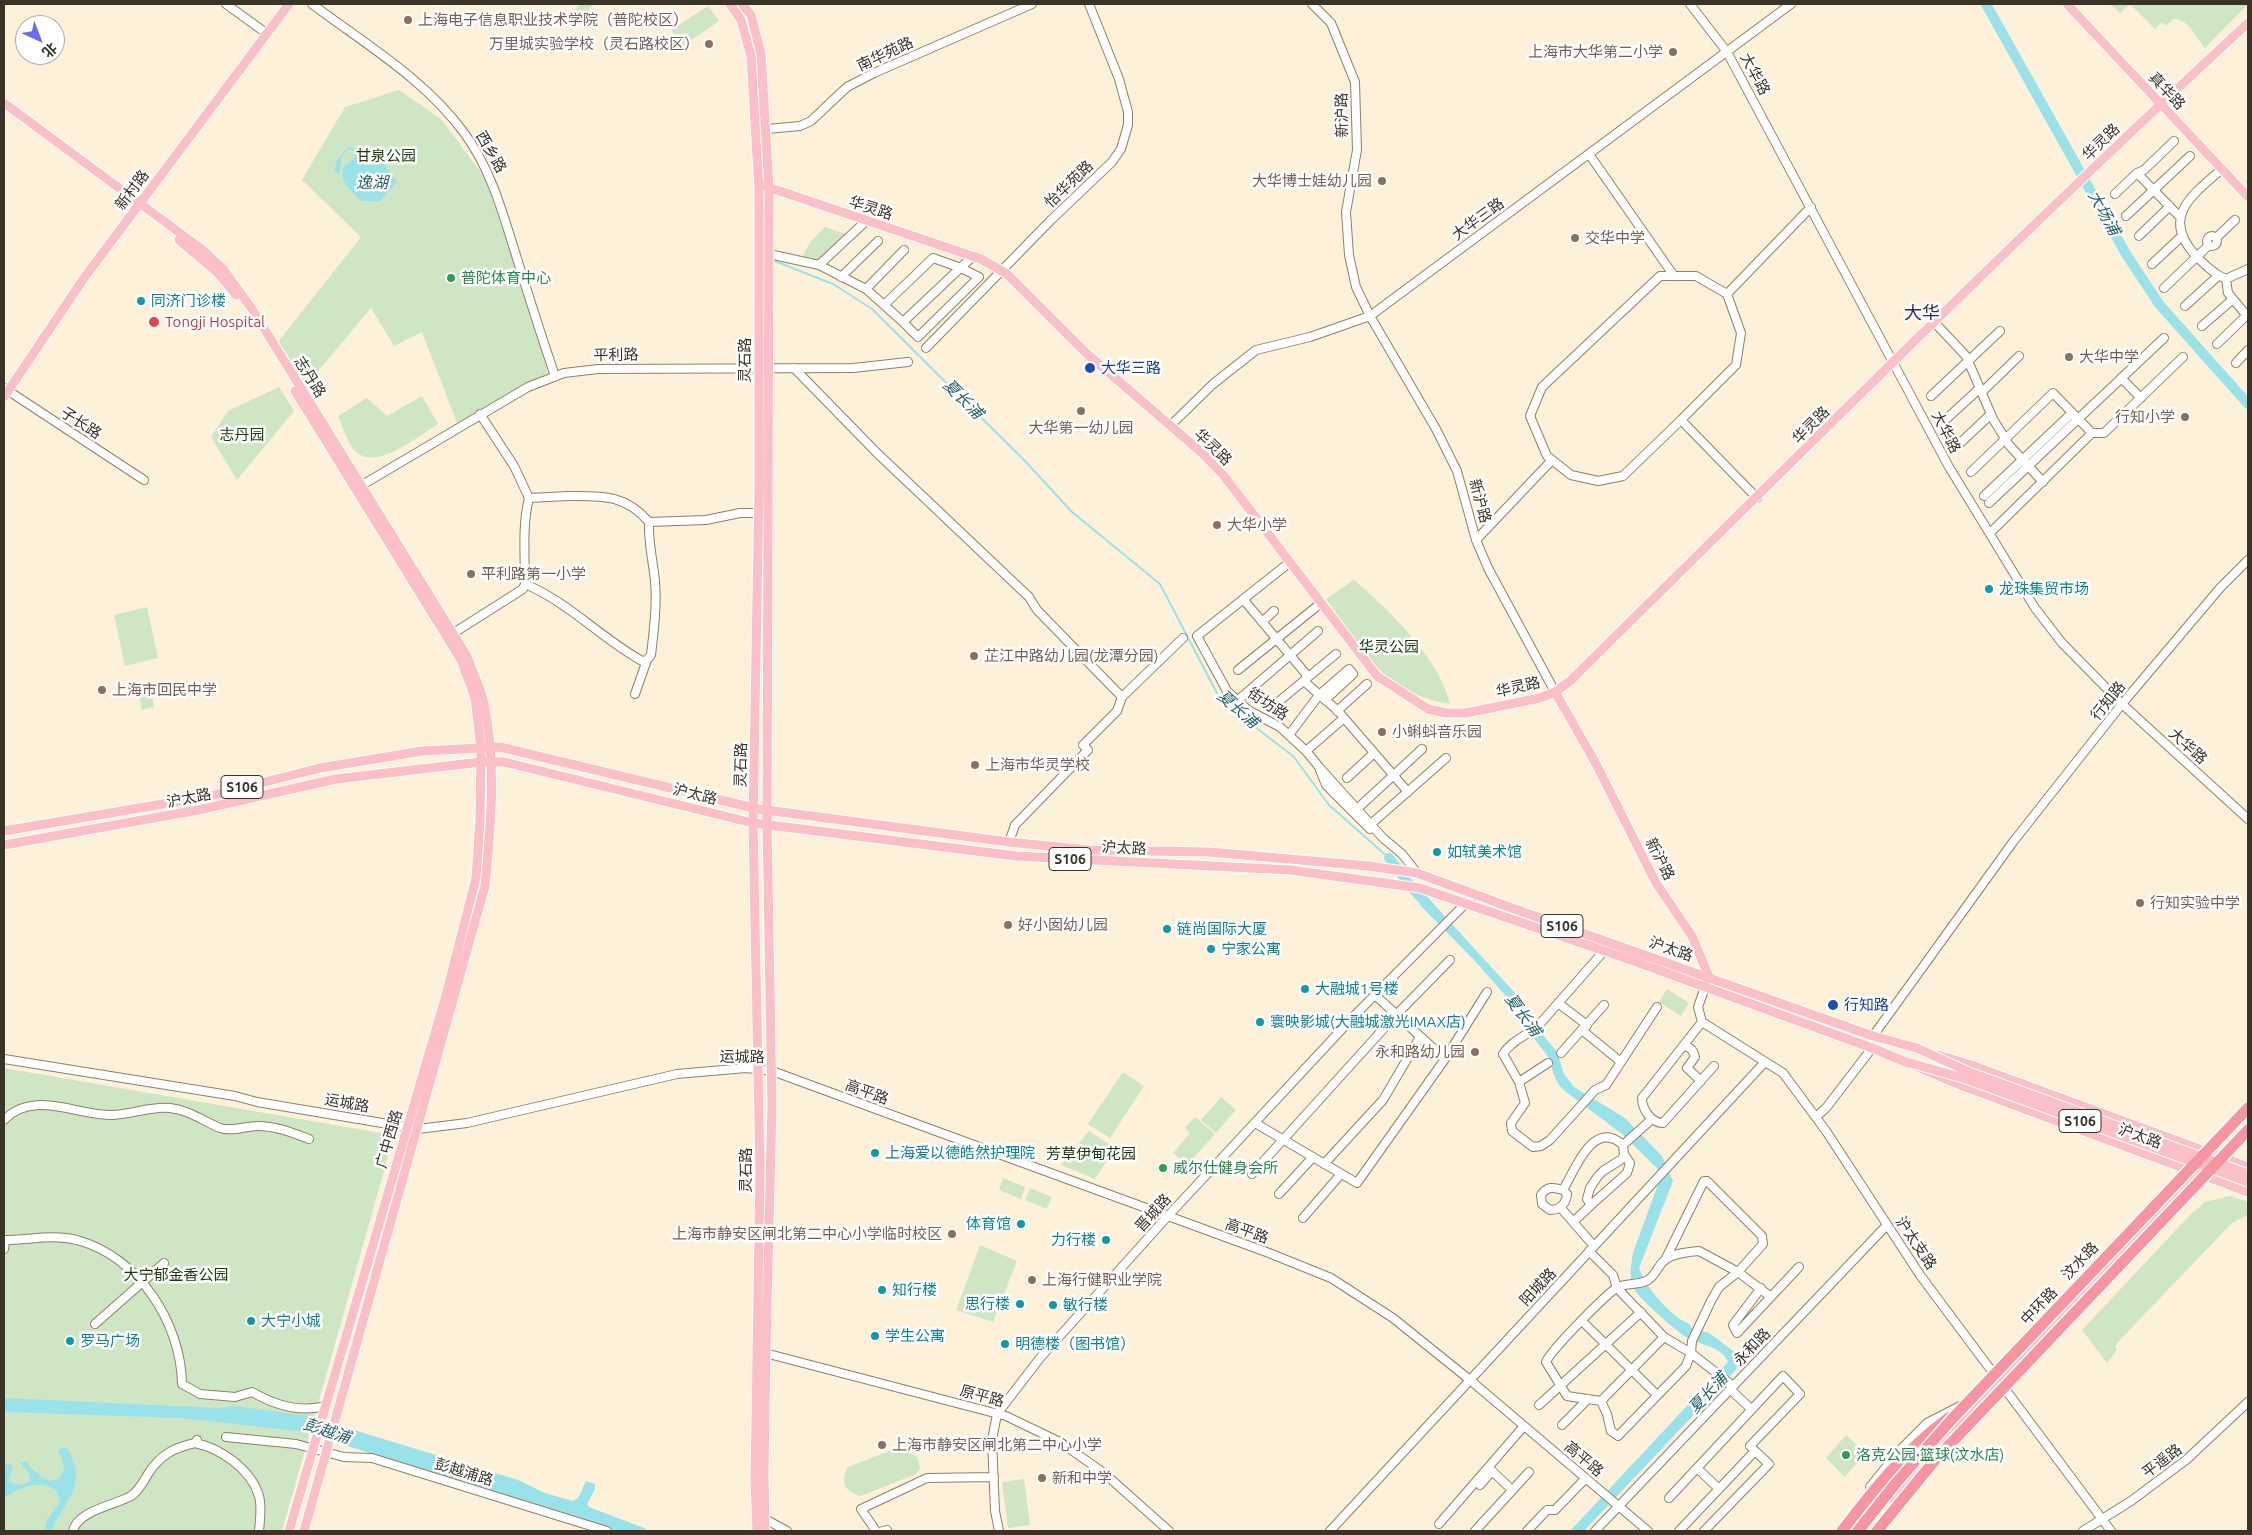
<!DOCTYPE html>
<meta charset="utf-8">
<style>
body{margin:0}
#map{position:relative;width:2252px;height:1535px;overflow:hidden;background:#fef1da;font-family:Ubuntu,"Noto Sans SC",sans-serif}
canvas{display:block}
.frame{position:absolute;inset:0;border:5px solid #393328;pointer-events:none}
.north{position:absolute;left:15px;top:15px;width:50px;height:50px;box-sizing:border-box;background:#fff;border:1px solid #b0ada9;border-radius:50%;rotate:137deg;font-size:14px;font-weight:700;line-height:20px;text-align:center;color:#393328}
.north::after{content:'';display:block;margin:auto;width:18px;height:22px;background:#666de6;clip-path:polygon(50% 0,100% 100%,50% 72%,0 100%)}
</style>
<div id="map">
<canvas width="2252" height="1535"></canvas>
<div class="frame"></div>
<div class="north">北</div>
</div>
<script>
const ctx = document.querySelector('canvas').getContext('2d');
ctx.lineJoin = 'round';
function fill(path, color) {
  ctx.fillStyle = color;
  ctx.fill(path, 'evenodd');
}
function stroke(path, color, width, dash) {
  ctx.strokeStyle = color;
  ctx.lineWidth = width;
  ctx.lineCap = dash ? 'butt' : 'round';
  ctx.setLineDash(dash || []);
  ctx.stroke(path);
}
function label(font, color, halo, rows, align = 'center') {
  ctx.font = font + ' Ubuntu,"Noto Sans SC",sans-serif';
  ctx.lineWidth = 5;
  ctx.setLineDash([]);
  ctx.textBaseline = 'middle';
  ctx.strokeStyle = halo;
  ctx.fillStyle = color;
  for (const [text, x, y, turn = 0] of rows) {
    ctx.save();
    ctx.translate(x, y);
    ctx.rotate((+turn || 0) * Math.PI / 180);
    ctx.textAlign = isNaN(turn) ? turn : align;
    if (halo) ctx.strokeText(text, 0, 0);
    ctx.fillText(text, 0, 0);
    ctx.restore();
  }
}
fill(new Path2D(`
 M580 4H593L575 28 566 21Z
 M2110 4H2248L2205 48C2194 36 2191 20 2173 19L2166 26 2162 22 2155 29 2130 4 2120 13Z
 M708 6 719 21 683 46 671 30Z
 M399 90 441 119 485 178 525 293 548 373 457 423 422 332 394 346 371 308 305 387 278 342 361 237 302 180 345 107Z
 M825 227 846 234 818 262 801 258 811 241Z
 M279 387 294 411 237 480 211 437 228 411Z
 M422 396 438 424C418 436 376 472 355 451 347 441 343 428 338 416L367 398 387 416Z
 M1354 580C1387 608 1441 660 1450 704 1381 692 1364 651 1326 599Z
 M147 607 158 658 125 666 114 615Z
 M150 686 154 707 142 710 137 688Z
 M1667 989 1689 1003 1681 1016 1659 1002Z
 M4 1068 387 1134 393 1139 282 1531H4Z
 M1123 1072 1144 1086 1110 1138 1088 1124Z
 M1221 1097 1236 1110 1216 1133 1201 1120Z
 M1195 1117 1215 1134 1187 1165 1173 1153 1190 1133 1185 1128Z
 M1089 1131 1115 1148 1095 1179 1061 1165Z
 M1003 1178 1025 1187 1021 1199 999 1190Z
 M1030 1188 1052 1197 1047 1209 1025 1200Z
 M2230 1196 2248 1202V1215L2232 1223 2118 1342 2115 1347 2117 1350 2107 1363 2082 1330 2190 1215 2205 1202Z
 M980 1245 1017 1261 993 1322 956 1310Z
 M1846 1435 1866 1453 1845 1477 1826 1458Z
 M902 1446 918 1458 920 1469 916 1474 861 1496C845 1492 839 1482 848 1467Z
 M1024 1479 1030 1525 1008 1528 1002 1482Z`), '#cee6c4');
fill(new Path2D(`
 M348 147 357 149 356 156 367 165 384 164 397 182 380 201H362L353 193 343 180V167L355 158 354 151 349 149C339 156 342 164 339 174L334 172 337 160Z
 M1419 904 1439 910 1528 1007 1534 1016 1538 1029 1557 1052 1564 1074 1574 1087 1625 1118 1662 1156 1673 1181 1639 1268C1647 1288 1660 1303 1677 1317 1682 1322 1690 1322 1692 1328L1709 1333 1736 1353 1737 1363 1736 1370 1584 1531H1570L1728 1362C1721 1345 1700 1346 1686 1337 1676 1331 1637 1297 1633 1287 1629 1276 1631 1264 1633 1253L1660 1179 1659 1170 1622 1134 1566 1092 1559 1085 1553 1073 1550 1059 1532 1036 1519 1011 1475 961Z
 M4 1398 220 1408 235 1406 308 1416 518 1480 545 1493 573 1501 578 1498 586 1481 595 1484V1489L587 1504 589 1507 644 1528 648 1531H613L304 1432 182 1418 4 1412Z
 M63 1448C69 1448 70 1453 72 1458 86 1488 61 1506 51 1531H45L47 1520 60 1502 57 1491C40 1478 19 1488 4 1498V1464L13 1465 9 1480C15 1486 23 1486 30 1481V1475L21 1463 26 1461C30 1466 37 1474 43 1478 61 1488 71 1466 57 1451Z`), '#9ae2ea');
stroke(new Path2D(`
 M772 260 833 284 872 309 1025 461 1072 512 1160 584 1219 697 1232 709 1294 757 1329 805 1389 858`), '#9ae2ea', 2);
stroke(new Path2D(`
 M1986 4 2126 254 2159 304 2248 404
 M1389 858 1414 890 1438 916`), '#9ae2ea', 10);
const minor = new Path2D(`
 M226 4 266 33
 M312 4C365 44 425 79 465 134 491 170 502 211 515 252 528 294 541 335 555 376
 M1312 4 1331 23 1355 82 1357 150 1346 212 1349 255 1356 287 1370 316 1436 429 1457 471 1476 540 1488 568 1555 692
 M1690 4 1727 52 1949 467 2035 608 2062 643 2122 704 2248 819
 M756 130 800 126 811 121 847 87 874 73 1032 4
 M1589 154 1674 276
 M2222 169C2192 195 2160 217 2196 256 2205 265 2214 274 2226 279L2248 269
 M2137 173 2144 170 2174 141
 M2115 194 2137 173 2180 217
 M2126 216 2190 156
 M2207 241a5 5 0 1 1 10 0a5 5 0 1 1-10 0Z
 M2139 236 2170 206
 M2216 238 2235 220
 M769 254 819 265 866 289 903 322 973 256
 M2152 264 2182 236
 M819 265 866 221
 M841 277 878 241
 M2226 279 2228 293 2248 317
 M2164 288 2209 245
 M866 289 904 250
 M1727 294 1811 207
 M884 305 933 258 961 268 979 277 918 337 903 322
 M2185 306 2218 276
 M1935 323 1966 356 1993 419 2009 445 2043 482
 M2202 326 2233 299
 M2217 344 2247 315
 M926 348 1051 220 1112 162 1121 149 1128 125V112L1119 79 1089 4
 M2236 363 2248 350
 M794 368 878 454 1029 597 1037 610 1122 697 1117 711 1083 745 1088 750 1015 825 1009 842
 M2121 378 2141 398
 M4 388 144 480
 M1982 392 2019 356
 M1931 396 2000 331
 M480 414 514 466 529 498
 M1681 420 1736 365 1741 333 1727 294 1696 276H1660L1542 387 1530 416 1547 456 1571 475 1598 481 1623 476 1681 420 1757 498
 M1943 422 1980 388
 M1170 426 1213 384 1256 350 1310 337 1370 316 1791 4
 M1957 446 1991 414
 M1971 472 2053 393 2092 433
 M357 488 528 387 564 373 598 369 853 368 908 362
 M568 496C602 496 625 494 649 522 648 542 653 561 655 581 657 605 654 630 651 655L647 660 642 661C601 638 568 602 525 584 525 555 522 526 529 498Z
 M1984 496 2072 413
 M1989 503 2164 338
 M649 522 706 520 740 513H759
 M1993 530 2092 433H2104L2183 357
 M1476 540 1552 460
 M1290 562 1197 636 1227 691 1248 710 1280 727 1306 751 1320 768 1383 838 1402 854 1417 873
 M1243 599 1306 674V683L1338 711 1408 792
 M1262 622 1274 611
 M452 634 523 589 525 584
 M1238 670 1321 603
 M635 694 647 660
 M1122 697 1183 638
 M1237 701 1318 631
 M1271 708 1336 654
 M1337 711 1367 684
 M1289 735 1319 695 1349 669 1353 674 1325 700
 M1306 751 1344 718
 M1320 770 1326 785 1370 829
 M1347 778 1374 753
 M1358 808 1422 749
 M1371 824 1446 758
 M1604 951 1538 1026C1526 1036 1511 1041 1503 1054L1519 1082 1525 1103 1511 1123 1512 1131 1533 1147 1541 1146 1550 1140 1595 1090 1606 1085 1657 1007
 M1705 987 1698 1007 1702 1022 1783 1073 1826 1131 1920 1275 2111 1531
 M1558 1003 1587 1025 1583 1031 1621 1062
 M1702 1022 1642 1098C1642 1109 1651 1123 1663 1123L1714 1066
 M1873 1036 2013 842 2122 704 2220 588 2248 560
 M1683 1046C1690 1047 1693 1049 1695 1057L1687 1068 1701 1081
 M1561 1053 1604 1005
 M4 1059 235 1096 257 1102 418 1129 467 1123 677 1074 746 1068 772 1071 1269 1253 1331 1278 1393 1318 1470 1380 1648 1531
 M1445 1059 1487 992
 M1519 1082 1548 1063
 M1816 1117 1826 1108 1872 1048
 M4 1120C34 1089 77 1116 113 1115 132 1114 152 1106 170 1108 189 1110 203 1121 220 1128 232 1132 245 1126 258 1126 276 1126 293 1133 309 1139
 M1255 1123 1357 1183 1445 1059 1375 995
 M1623 1145 1624 1154 1622 1159 1603 1171 1598 1176 1590 1188 1587 1199 1591 1205 1627 1173 1630 1163 1624 1154
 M1324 1164 1383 1100 1420 1037
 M1252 1174 1396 1015 1450 960
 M1563 1190 1567 1194C1566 1204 1560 1210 1550 1210L1542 1204 1541 1195C1547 1186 1553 1187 1563 1190 1575 1170 1593 1118 1623 1145L1652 1119
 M1279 1194 1313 1157
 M1560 1207 1594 1246
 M1303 1218 1341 1174
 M1573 1222 1591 1205
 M4 1249 5 1240C29 1240 53 1234 77 1240 139 1257 181 1323 182 1384L200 1394 235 1397 252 1392C273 1404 300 1413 325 1406
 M1589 1251 1613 1275 1617 1288 1664 1337 1691 1353 1733 1386
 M1699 1251 1738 1272 1719 1287 1711 1301 1692 1341 1691 1353 1686 1366 1618 1436 1611 1431 1607 1414 1601 1401 1567 1396 1546 1362C1551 1350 1607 1293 1618 1287 1627 1283 1640 1285 1648 1280 1656 1275 1658 1265 1665 1260 1673 1253 1689 1252 1699 1251Z
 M1665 1260 1704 1181H1707L1762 1236 1763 1244 1738 1272 1771 1297
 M1761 1288 1733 1325 1737 1333 1799 1267
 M1582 1321 1657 1395
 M95 1324 164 1263
 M761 1352 1006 1416 1060 1442 1104 1473 1169 1531
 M1730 1389 1751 1409
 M1601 1401 1664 1337
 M1539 1405 1641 1312
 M1562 1425 1588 1399
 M226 1437 296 1444 344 1457 372 1458 607 1531
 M195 1443C220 1448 251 1469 259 1496 262 1507 260 1520 259 1531
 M1697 1468 1719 1489
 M1490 1469 1512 1490
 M1480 1485 1492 1471
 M1870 1487 1898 1452 1927 1423 1960 1406
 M1669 1498 1783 1376 1800 1394 1750 1446 1755 1451 1679 1531
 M765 1519 787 1531
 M1439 1524 1524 1426
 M73 1531C77 1511 115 1505 131 1496 139 1491 143 1482 148 1474 160 1455 173 1448 195 1443L197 1440
 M876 1531 861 1509 927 1478 994 1477
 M883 1531 887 1530
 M999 1531 995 1511 992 1440 997 1414 1040 1358 1167 1217 1356 1014 1475 894
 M1330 1531 1765 1062
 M1475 1531 1529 1472
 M1527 1531 1547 1510H1555L1586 1478
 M1595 1531 1887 1225
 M1704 1531 1769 1464 1755 1451
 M2083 1531 2131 1501 2186 1460 2248 1402`);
const major = new Path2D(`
 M730 4 741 20 751 56 759 189V486L753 823 760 1171 755 1481 757 1531
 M742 4 751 15 761 54 769 189 767 824 772 1105 766 1345 764 1472 765 1531
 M2067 4 2248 197
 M4 103 203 250 223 269 252 309 467 656C472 670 479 685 483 699 497 761 491 824 485 886L304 1531
 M759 184 981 259 1007 274 1085 352 1202 453 1224 476 1377 676 1428 709 1446 713H1466L1540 698 1555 692 1570 681C1794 460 2017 236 2248 23
 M179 240 218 273 236 295
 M4 397 84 278 289 4
 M1555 692 1595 762 1656 883 1692 936 1709 977 1708 979
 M4 831 210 796 320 768 422 751 500 747 758 809 1009 842 1088 850 1209 852 1369 866 1417 873 1523 912 1873 1036 1924 1050
 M4 845 198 810 336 779 481 762H504L753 823 1016 856 1290 870 1420 888 1631 960 1872 1048 1963 1086 2248 1192
 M1938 1055 1971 1065 2248 1167
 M1890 1499 1999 1379 2195 1172
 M289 1531 445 999 476 878 480 820 481 748 475 698 461 660 295 391`);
const highway = new Path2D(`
 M1842 1531C1874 1489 1907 1448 1950 1417`);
stroke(minor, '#8f8066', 10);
stroke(major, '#fff', 11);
stroke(highway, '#fff', 14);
stroke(minor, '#fff', 8);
stroke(major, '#fabfc7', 9);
stroke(highway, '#f694a2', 11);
const majorBridge = new Path2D(`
 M1917 1048 1969 1072 2248 1174
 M1910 1063 1966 1079 2248 1182`);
const highwayBridge = new Path2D(`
 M1858 1531 1896 1483 1952 1419 2248 1108
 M1877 1531 1935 1460 2248 1130`);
stroke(majorBridge, '#fff', 11, []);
stroke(highwayBridge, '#fff', 14, []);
stroke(majorBridge, '#fabfc7', 9);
stroke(highwayBridge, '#f694a2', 11);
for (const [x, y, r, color] of [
 [408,20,5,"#8d6e63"],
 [709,44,5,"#8d6e63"],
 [1673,52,5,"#8d6e63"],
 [1382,181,5,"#8d6e63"],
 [1575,238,5,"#8d6e63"],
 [451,278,5,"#2e9e5b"],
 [141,301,5,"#0f9aa8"],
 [154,322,6,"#e0444e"],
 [2069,357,5,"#8d6e63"],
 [1090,368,6,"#1a4fb4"],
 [1081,411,5,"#8d6e63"],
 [2185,417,5,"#8d6e63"],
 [1217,525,5,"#8d6e63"],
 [471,574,5,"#8d6e63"],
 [1989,589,5,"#0f9aa8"],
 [974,656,5,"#8d6e63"],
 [102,690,5,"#8d6e63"],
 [1382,732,5,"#8d6e63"],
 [975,765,5,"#8d6e63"],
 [1437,852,5,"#0f9aa8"],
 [2140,903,5,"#8d6e63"],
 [1008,925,5,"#8d6e63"],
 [1167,929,5,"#0f9aa8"],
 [1211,949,5,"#0f9aa8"],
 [1305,989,5,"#0f9aa8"],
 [1833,1005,6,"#1a4fb4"],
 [1260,1022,5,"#0f9aa8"],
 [1475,1052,5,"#8d6e63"],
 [875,1153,5,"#0f9aa8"],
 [1163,1168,5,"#2e9e5b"],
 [1021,1224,5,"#0f9aa8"],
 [952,1234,5,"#8d6e63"],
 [1106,1240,5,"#0f9aa8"],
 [1032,1280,5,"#8d6e63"],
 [882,1290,5,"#0f9aa8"],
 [1020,1304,5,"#0f9aa8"],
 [1053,1305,5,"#0f9aa8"],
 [251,1321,5,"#0f9aa8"],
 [875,1336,5,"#0f9aa8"],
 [70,1341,5,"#0f9aa8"],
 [1005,1344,5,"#0f9aa8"],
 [882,1445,5,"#8d6e63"],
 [1846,1455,5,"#2e9e5b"],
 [1042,1478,5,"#8d6e63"]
]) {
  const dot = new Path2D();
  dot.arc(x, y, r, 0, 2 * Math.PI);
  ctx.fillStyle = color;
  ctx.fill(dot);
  stroke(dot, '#fff', 2);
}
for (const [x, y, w] of [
 [242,787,42],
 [1070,859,42],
 [1562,926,42],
 [2080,1121,42]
]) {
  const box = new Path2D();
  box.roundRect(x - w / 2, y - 11.5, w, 23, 4);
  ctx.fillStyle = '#fff';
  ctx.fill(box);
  stroke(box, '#393328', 1);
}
label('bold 14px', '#393328', null, [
 ["S106",242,787],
 ["S106",1070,859],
 ["S106",1562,926],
 ["S106",2080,1121]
]);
label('15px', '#785e54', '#fff', [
 ["上海电子信息职业技术学院（普陀校区）",418,20],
 ["万里城实验学校（灵石路校区）",699,44,"right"],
 ["上海市大华第二小学",1663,52,"right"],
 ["大华博士娃幼儿园",1372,181,"right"],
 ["交华中学",1585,238],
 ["大华中学",2079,357],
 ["行知小学",2175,417,"right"],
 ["大华第一幼儿园",1081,428,"center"],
 ["大华小学",1227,525],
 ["平利路第一小学",481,574],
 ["芷江中路幼儿园(龙潭分园)",984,656],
 ["上海市回民中学",112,690],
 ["小蝌蚪音乐园",1392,732],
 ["上海市华灵学校",985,765],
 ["行知实验中学",2150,903],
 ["好小囡幼儿园",1018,925],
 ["永和路幼儿园",1465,1052,"right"],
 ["上海市静安区闸北第二中心小学临时校区",942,1234,"right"],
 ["上海行健职业学院",1042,1280],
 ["上海市静安区闸北第二中心小学",892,1445],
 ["新和中学",1052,1478]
], 'left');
label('15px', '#393328', '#fff', [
 ["南华苑路",885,54,-25],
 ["大华路",1755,74,62],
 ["真华路",2167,91,47],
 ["新沪路",1342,115,-91],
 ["华灵路",2101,142,-44],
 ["西乡路",491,152,60],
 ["怡华苑路",1069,184,-44],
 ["新村路",132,190,-53],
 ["华灵路",871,208,18],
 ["大华三路",1478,219,-36],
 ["平利路",616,355,-1],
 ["灵石路",745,360,-90],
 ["志丹路",310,377,58],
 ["子长路",81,423,33],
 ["华灵路",1811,425,-45],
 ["大华路",1946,432,63],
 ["华灵路",1213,447,44],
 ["新沪路",1480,501,75],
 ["华灵路",1518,687,-13],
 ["行知路",2108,701,-51],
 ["街坊路",1268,704,34],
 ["大华路",2188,746,42],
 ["灵石路",741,765,-89],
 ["沪太路",695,794,14],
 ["沪太路",189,798,-11],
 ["沪太路",1124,848,3],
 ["新沪路",1660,859,63],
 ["沪太路",1671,949,19],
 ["运城路",742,1057,1],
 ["高平路",867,1092,20],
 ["运城路",347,1103,10],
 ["沪太路",2140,1136,20],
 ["广中西路",389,1139,-74],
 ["灵石路",746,1170,-90],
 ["晋城路",1153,1213,-48],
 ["高平路",1247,1231,20],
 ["沪太支路",1916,1243,56],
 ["汶水路",2080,1261,-46],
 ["阳城路",1538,1287,-47],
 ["中环路",2039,1306,-46],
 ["永和路",1752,1347,-46],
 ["原平路",982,1396,15],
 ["高平路",1584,1459,40],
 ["平遥路",2162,1461,-37],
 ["彭越浦路",464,1472,17]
]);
label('15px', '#1b3a0b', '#fff', [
 ["甘泉公园",386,156],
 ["志丹园",242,435],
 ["华灵公园",1389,647],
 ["芳草伊甸花园",1091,1154],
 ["大宁郁金香公园",176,1275]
]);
label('15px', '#27864d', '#fff', [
 ["普陀体育中心",461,278],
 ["威尔仕健身会所",1173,1168],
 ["洛克公园·篮球(汶水店)",1856,1455]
], 'left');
label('15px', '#0d838f', '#fff', [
 ["同济门诊楼",151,301],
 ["龙珠集贸市场",1999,589],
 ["如轼美术馆",1447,852],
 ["链尚国际大厦",1177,929],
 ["宁家公寓",1221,949],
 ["大融城1号楼",1315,989],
 ["寰映影城(大融城激光IMAX店)",1270,1022],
 ["上海爱以德皓然护理院",885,1153],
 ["体育馆",1011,1224,"right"],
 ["力行楼",1096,1240,"right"],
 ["知行楼",892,1290],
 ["思行楼",1010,1304,"right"],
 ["敏行楼",1063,1305],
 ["大宁小城",261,1321],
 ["学生公寓",885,1336],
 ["罗马广场",80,1341],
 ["明德楼（图书馆）",1015,1344]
], 'left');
label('15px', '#be3a42', '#fff', [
 ["Tongji Hospital",165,322]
], 'left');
label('15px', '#164399', '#fff', [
 ["大华三路",1101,368],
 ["行知路",1844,1005]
], 'left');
label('italic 16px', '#266168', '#fff', [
 ["逸湖",372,183],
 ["大场浦",2104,213,61],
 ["夏长浦",963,399,45],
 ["夏长浦",1238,709,42],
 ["夏长浦",1523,1015,54],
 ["夏长浦",1708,1393,-47],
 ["彭越浦",327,1431,18]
]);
label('18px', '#272b64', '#fff', [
 ["大华",1922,313]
]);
</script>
